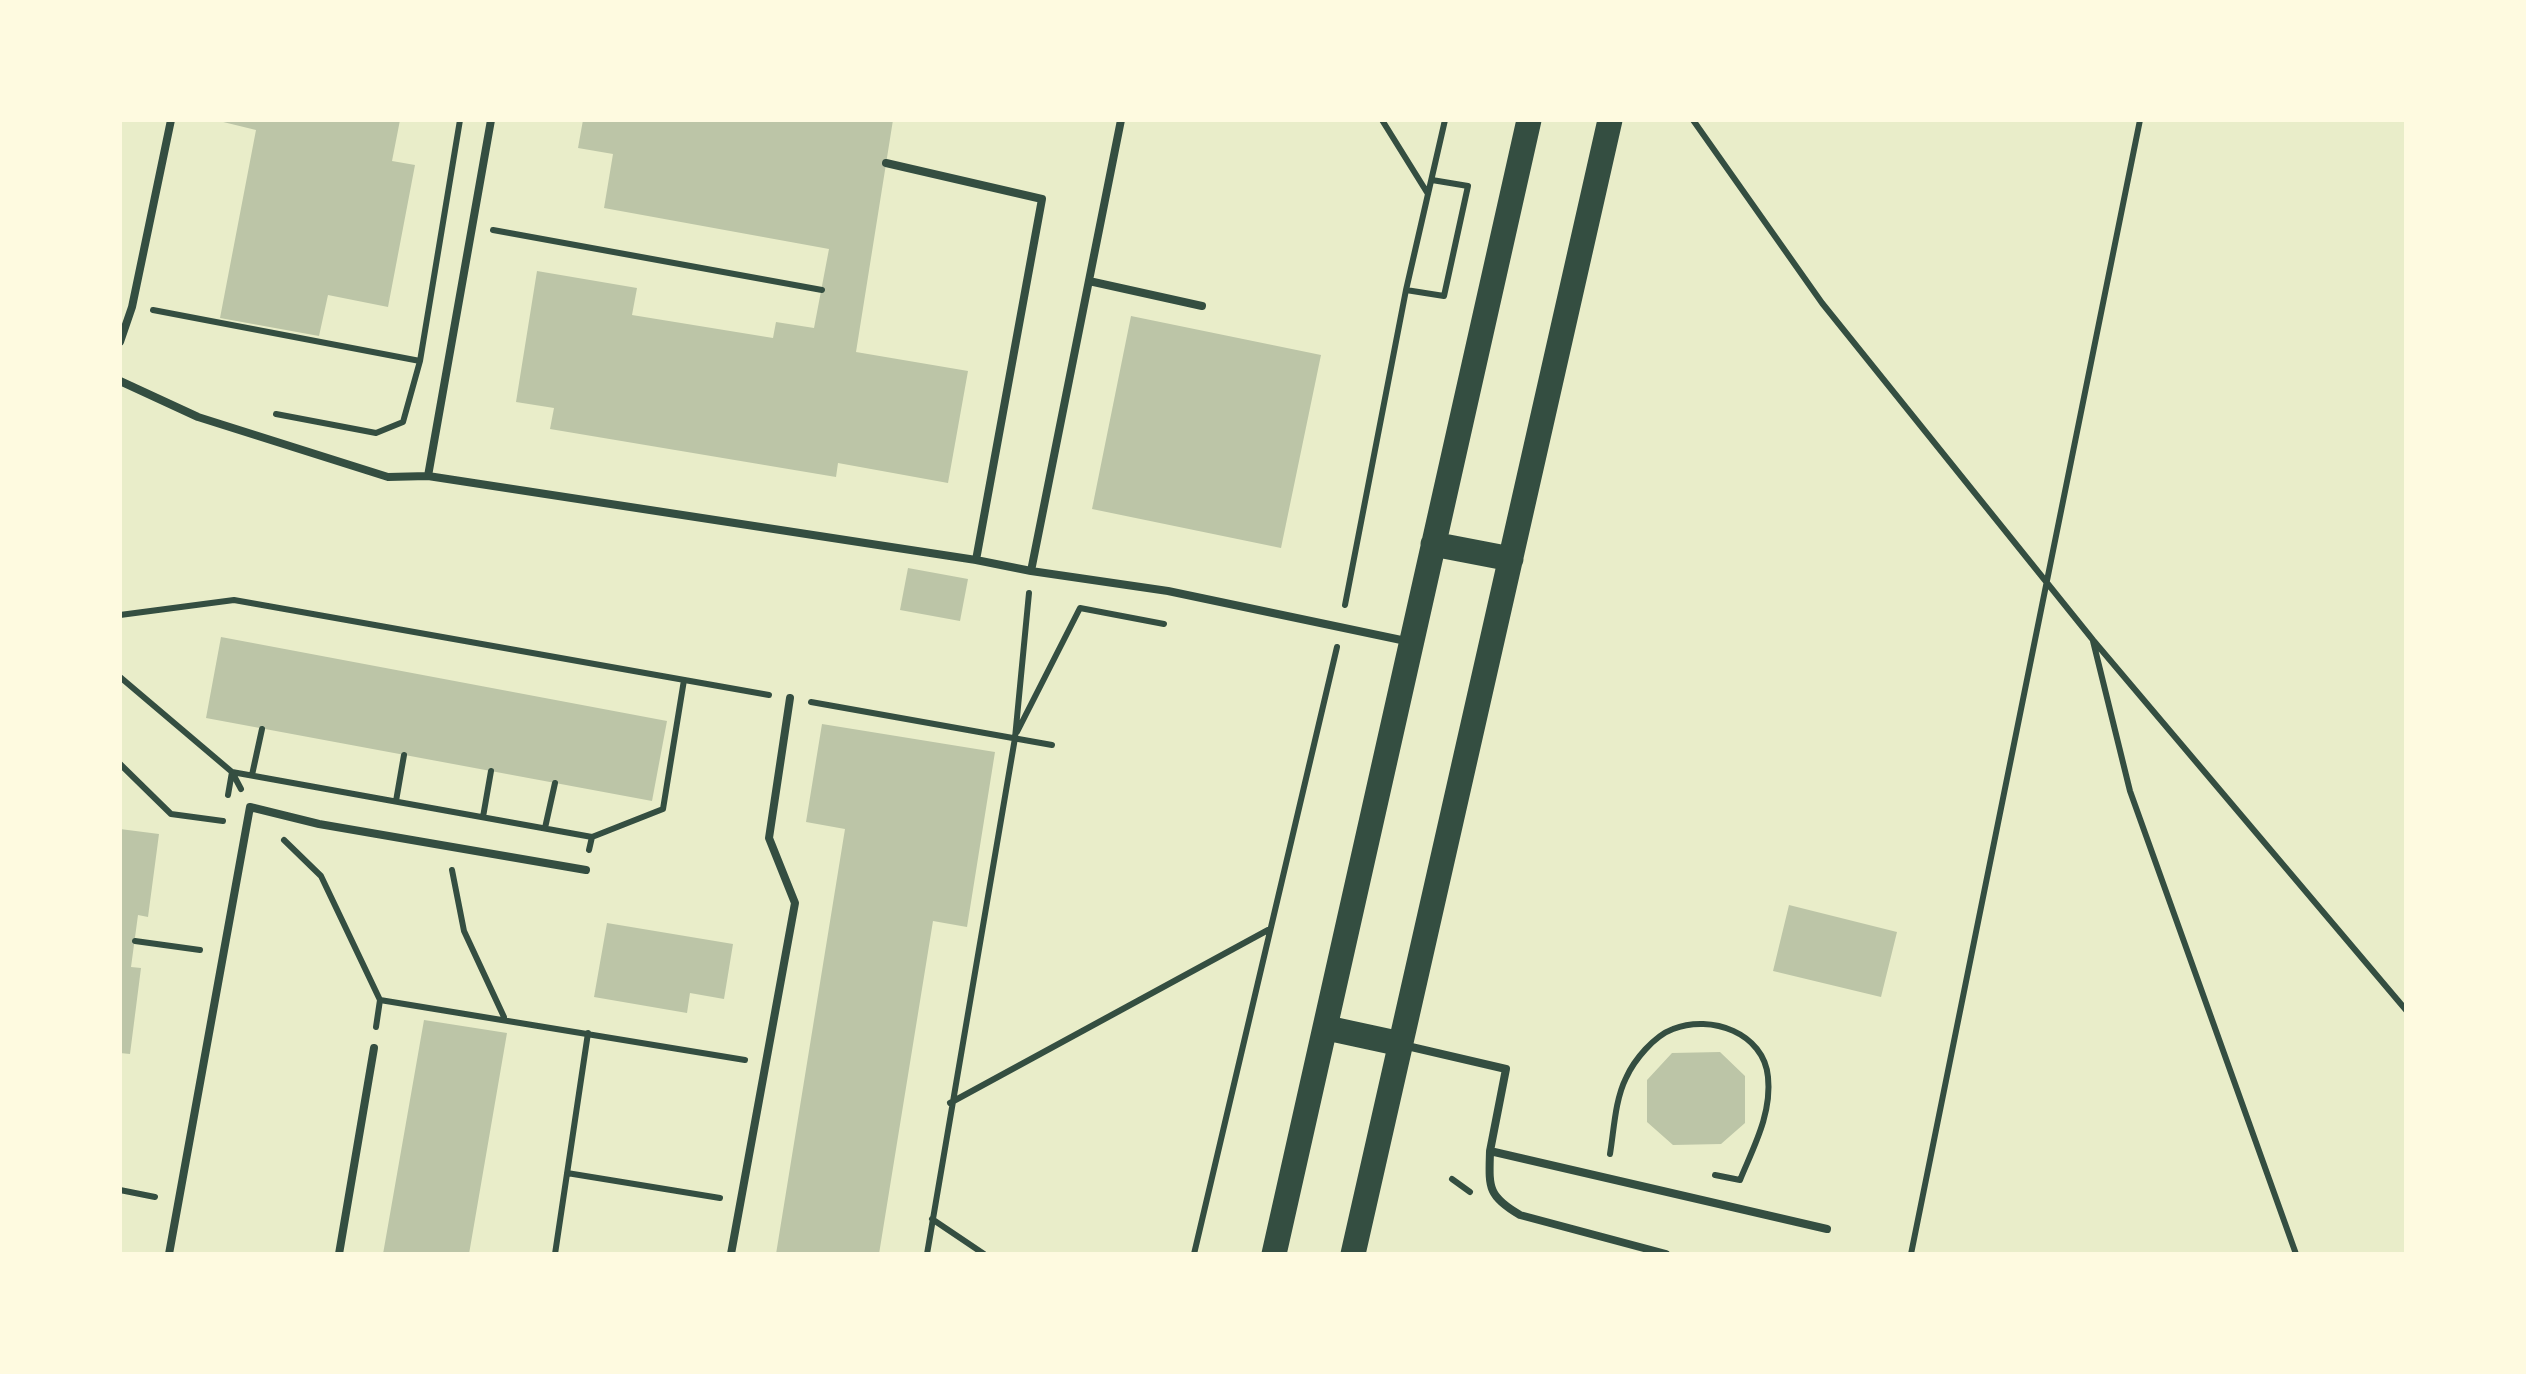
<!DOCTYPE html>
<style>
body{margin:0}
#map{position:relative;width:2526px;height:1374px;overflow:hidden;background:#e9edc9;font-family:Inter,sans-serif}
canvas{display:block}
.frame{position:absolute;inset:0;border:122px solid #fefae0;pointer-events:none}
</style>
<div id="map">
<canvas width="2526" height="1374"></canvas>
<div class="frame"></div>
</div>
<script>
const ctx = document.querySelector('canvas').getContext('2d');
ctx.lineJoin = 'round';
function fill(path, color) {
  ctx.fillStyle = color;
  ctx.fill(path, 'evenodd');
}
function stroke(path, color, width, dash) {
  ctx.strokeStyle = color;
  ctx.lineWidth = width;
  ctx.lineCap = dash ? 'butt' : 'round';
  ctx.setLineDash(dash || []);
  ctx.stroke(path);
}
fill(new Path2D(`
 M215 120H400L392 161 415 165 388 307 328 295 319 336 220 318 256 130Z
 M583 120H893L856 352 968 371 948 483 838 463 836 477 550 429 554 408 516 402 537 271 637 288 632 315 773 338 776 322 814 328 829 249 604 208 613 154 578 148Z
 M1131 316 1321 355 1281 548 1092 509Z
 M908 568 968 579 960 621 900 610Z
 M221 637 667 721 652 801 206 718Z
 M822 724 995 752 967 927 933 921 879 1254H776L845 829 806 822Z
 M120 829 159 834 148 917 138 915 131 967 141 968 130 1054 120 1053Z
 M1789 905 1897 932 1881 997 1773 971Z
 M607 923 733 944 724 999 690 993 687 1013 594 997Z
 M424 1020 507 1033 469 1254H383Z
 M1720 1052 1745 1076V1123L1721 1144 1673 1145 1647 1122V1080L1672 1053Z`), '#bcc5a7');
stroke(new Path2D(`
 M1382 120 1428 194
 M1693 120 1822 303 2093 640 2406 1010
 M493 230 822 290
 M1406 290 1444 296 1468 186 1432 180
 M153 310 420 361
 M276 414 376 433 403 422 420 361 460 120
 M1345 605 1406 290 1445 120
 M120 615 234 600 769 695
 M2093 641 2130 791 2296 1254
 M120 677 232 772 241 789
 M811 702 1052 745
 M1017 732 1080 608 1164 624
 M120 764 171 814 223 821
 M252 775 262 729
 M228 795 232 772 592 837 589 850
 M396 801 404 755
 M483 817 491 771
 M545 828 555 783
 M592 837 663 809 684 680
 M284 840 321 876 380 1000
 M452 870 464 931 504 1017
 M135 941 200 950
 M376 1027 380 1000 745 1060
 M950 1103 1268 930
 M1610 1154C1614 1130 1615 1100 1626 1078 1634 1060 1654 1036 1673 1029 1711 1014 1764 1033 1768 1077 1772 1114 1753 1148 1740 1180L1715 1175
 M567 1173 720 1198
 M1452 1179 1470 1192
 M120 1190 155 1197
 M932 1219 984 1254
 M555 1254 588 1033
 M927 1254 1015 738 1029 593
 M1194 1254 1337 647
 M1911 1254 2140 120`), '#344e41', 6);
stroke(new Path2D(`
 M886 163 1042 199 976 560
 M1089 281 1202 306
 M120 342 132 307 171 120
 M120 381 198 417 388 477 428 476 976 560 1031 571 1168 591 1406 641
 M428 476 491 120
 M1031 571 1121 120
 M1407 1046 1506 1069 1490 1151 1827 1229
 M1490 1151C1489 1187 1487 1196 1520 1215L1666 1254
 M169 1254 250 807 319 824 586 870
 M339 1254 374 1048
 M731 1254 795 903 769 838 790 698`), '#344e41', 8);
stroke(new Path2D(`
 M1433 544 1511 559
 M1327 1028 1401 1044
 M1274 1254 1529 120
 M1353 1254 1610 120`), '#344e41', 25);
</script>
